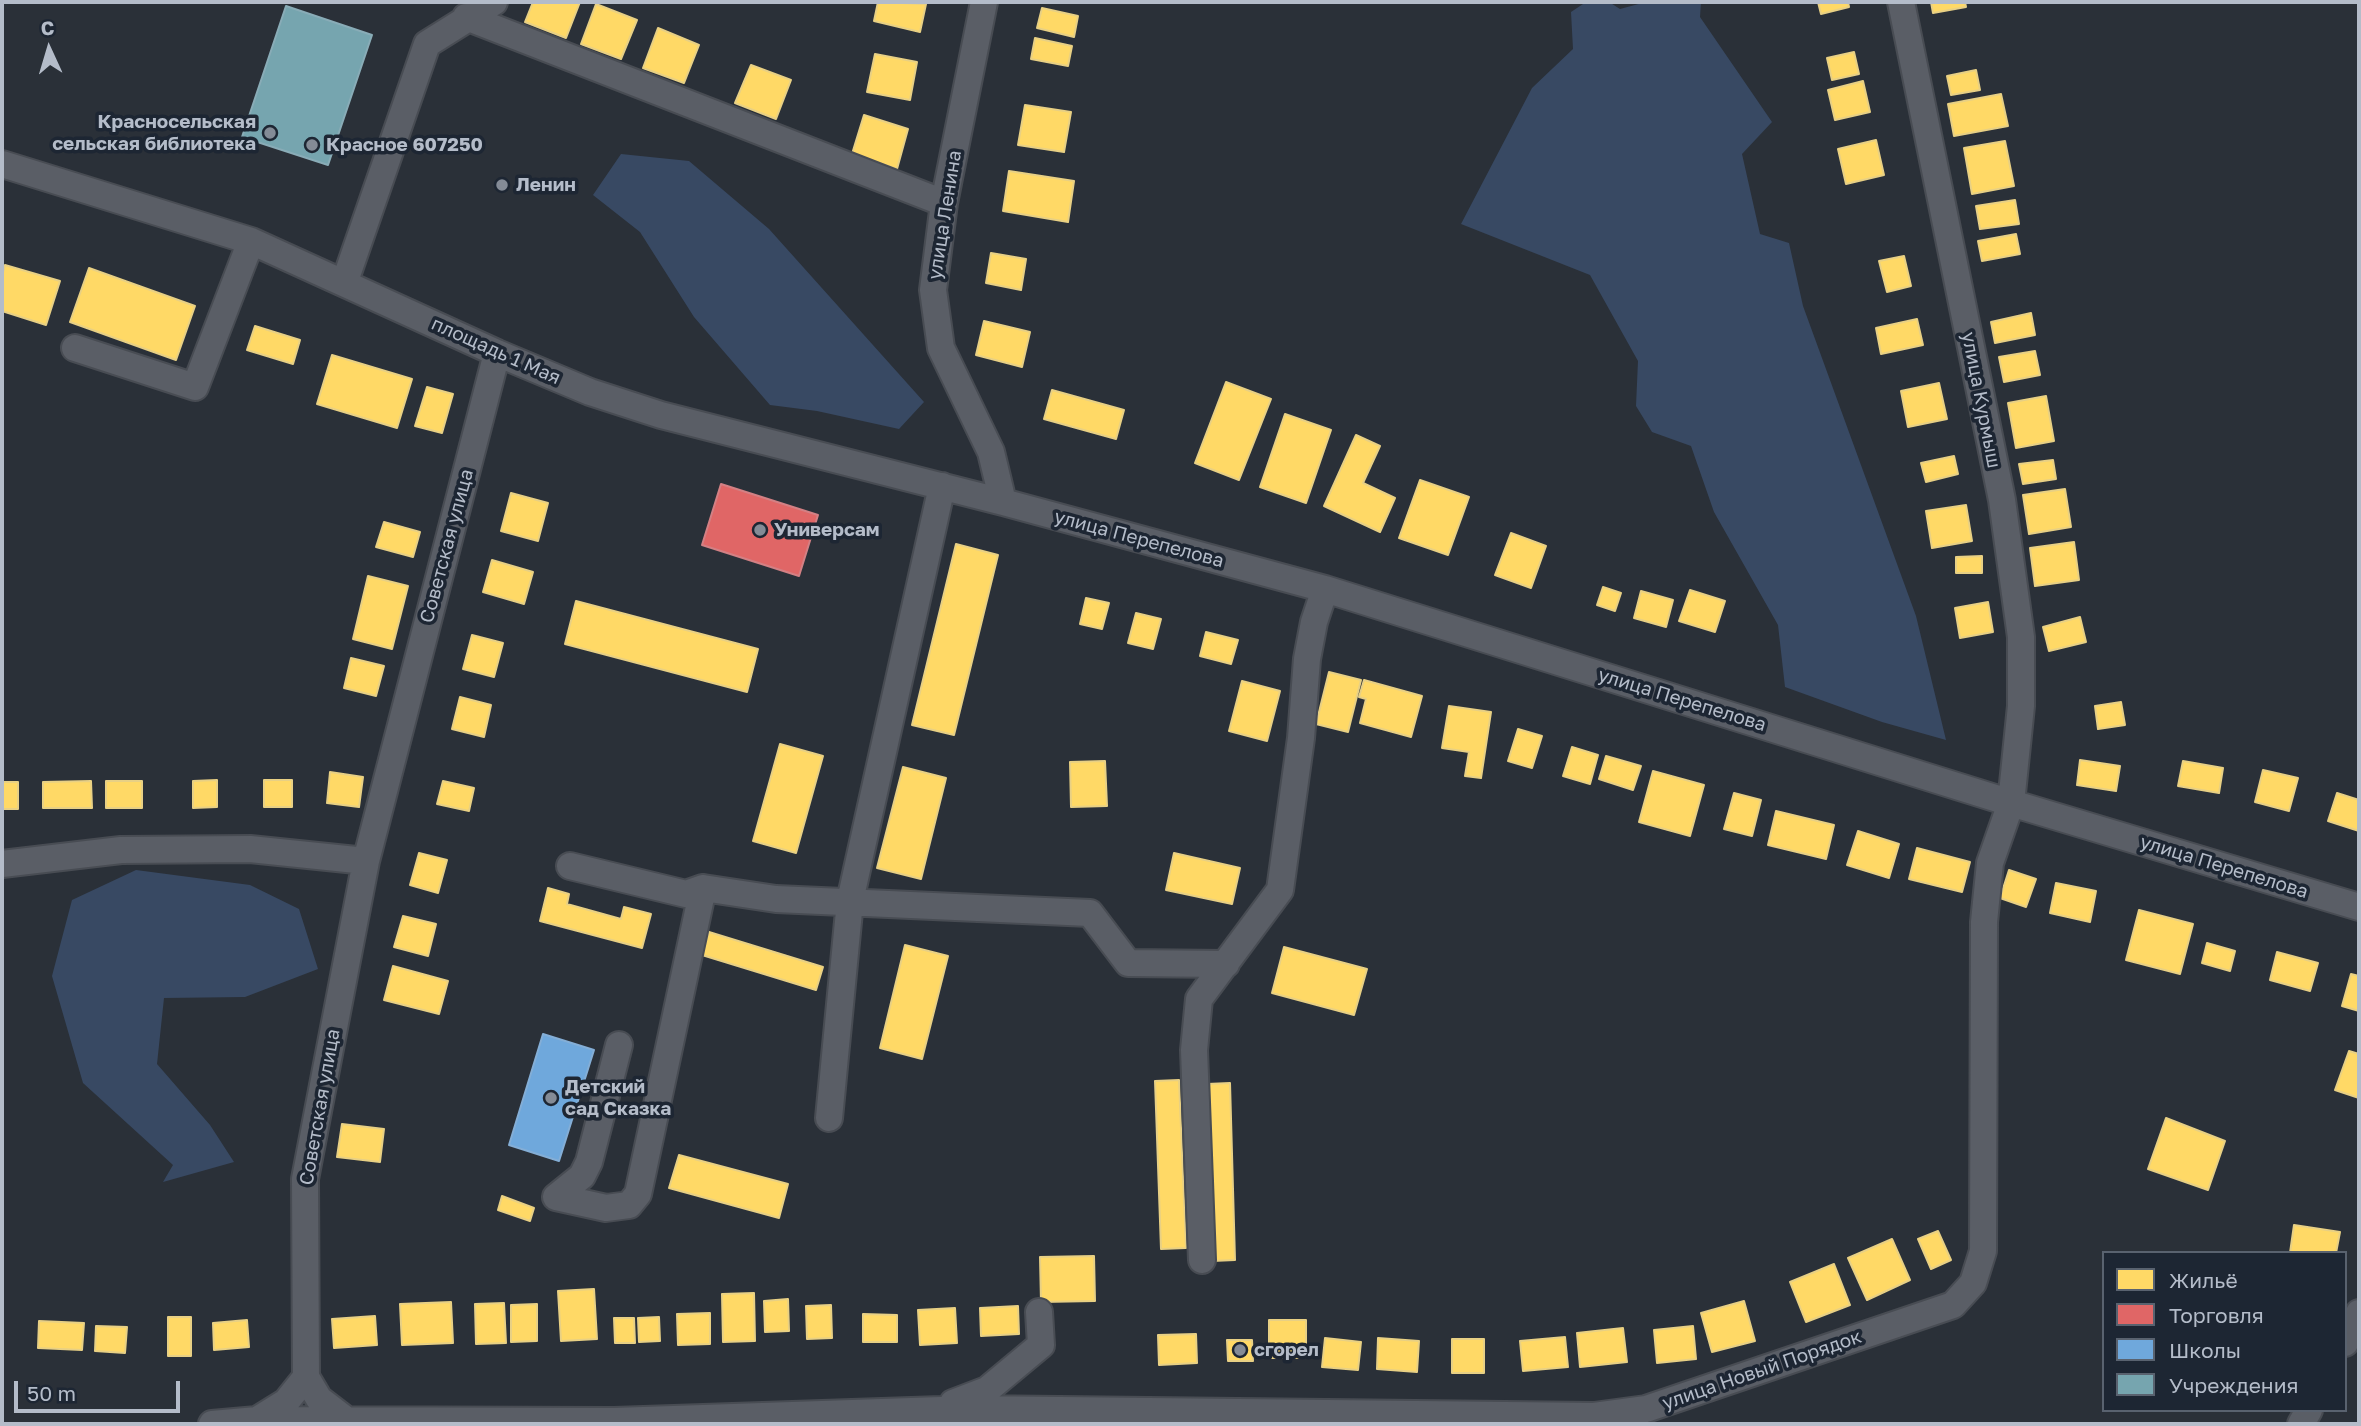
<!DOCTYPE html>
<meta charset="utf-8">
<style>
body{margin:0}
#map{position:relative;width:2361px;height:1426px;overflow:hidden;background:#2a3038;font-family:"Golos Text",sans-serif}
canvas{display:block}
.frame{position:absolute;inset:0;border:4px solid #b4bcc9;pointer-events:none}
.legend{position:absolute;left:2102px;top:1251px;width:245px;height:161px;box-sizing:border-box;background:#1d2633;border:2px solid #59626f;margin:0;padding:9px 12px;list-style:none;font-size:21px;color:#b4bcc9}
.legend li{display:flex;align-items:center;gap:14px;height:35px}
.legend b{width:35px;border:2px solid #59626f}
.north{position:absolute;left:14px;top:14px;width:70px;height:70px;-webkit-text-stroke:5px #1d2633;paint-order:stroke;rotate:356deg;font-size:19px;font-weight:700;line-height:28px;text-align:center;color:#b4bcc9}
.north::after{content:'';display:block;margin:auto;width:24px;height:32px;background:#b4bcc9;clip-path:polygon(50% 0,100% 100%,50% 72%,0 100%)}
.scale{position:absolute;left:14px;top:1381px;width:166px;height:32px;box-sizing:border-box;border:4px solid #b4bcc9;border-top:0;padding-left:9px;font-size:21px;line-height:24px;white-space:nowrap;color:#b4bcc9;-webkit-text-stroke:5px #1d2633;paint-order:stroke}
</style>
<div id="map">
<canvas width="2361" height="1426"></canvas>
<div class="frame"></div>
<ul class="legend">
<li><b style="height:19px;background:#ffd966"></b>Жильё</li>
<li><b style="height:19px;background:#e06666"></b>Торговля</li>
<li><b style="height:19px;background:#6fa8dc"></b>Школы</li>
<li><b style="height:19px;background:#76a5af"></b>Учреждения</li>
</ul>
<div class="north">С</div>
<div class="scale">50 m</div>
</div>
<script>
const ctx = document.querySelector('canvas').getContext('2d');
ctx.lineJoin = 'round';
function fill(path, color) {
  ctx.fillStyle = color;
  ctx.fill(path, 'evenodd');
}
function stroke(path, color, width, dash) {
  ctx.strokeStyle = color;
  ctx.lineWidth = width;
  ctx.lineCap = dash ? 'butt' : 'round';
  ctx.setLineDash(dash || []);
  ctx.stroke(path);
}
function label(font, color, halo, rows, align = 'center') {
  ctx.font = font + ' "Golos Text",sans-serif';
  ctx.lineWidth = 7;
  ctx.setLineDash([]);
  ctx.textBaseline = 'middle';
  ctx.strokeStyle = halo;
  ctx.fillStyle = color;
  for (const [text, x, y, turn = 0] of rows) {
    ctx.save();
    ctx.translate(x, y);
    ctx.rotate((+turn || 0) * Math.PI / 180);
    ctx.textAlign = isNaN(turn) ? turn : align;
    if (halo) ctx.strokeText(text, 0, 0);
    ctx.fillText(text, 0, 0);
    ctx.restore();
  }
}
fill(new Path2D(`
 M1586 2H1609L1620 9 1646 2H1701L1700 17 1772 122 1742 154 1760 234 1789 243 1803 306 1916 616 1946 740 1882 722 1785 687 1778 625 1714 512 1691 446 1652 432 1636 406 1638 361 1590 275 1461 224 1532 88 1573 49 1571 12Z
 M621 154 689 161 769 229 924 402 899 429 817 411 770 405 694 317 640 232 593 195Z
 M136 870 250 885 299 909 318 969 245 997 164 998 157 1064 210 1125 234 1162 163 1182 173 1165 83 1083 52 976 72 900Z`), '#384963');
const homes = new Path2D(`
 M533 2H580L566 38 525 22Z
 M878 2 926 4 920 32 874 21Z
 M1818 2H1848L1849 7 1821 14Z
 M1931 2H1965L1966 7 1933 13Z
 M596 4 637 20 621 59 581 44Z
 M1042 8 1078 16 1074 37 1037 28Z
 M658 28 699 45 684 83 643 68Z
 M1035 38 1072 46 1068 66 1031 59Z
 M1854 52 1859 74 1832 80 1827 58Z
 M875 54 917 62 910 100 867 92Z
 M751 65 791 80 776 119 735 103Z
 M1976 70 1980 90 1951 95 1947 76Z
 M1863 81 1870 112 1835 120 1828 90Z
 M2001 94 2008 126 1954 136 1948 104Z
 M1025 105 1071 112 1064 152 1018 145Z
 M864 115 908 129 897 169 852 154Z
 M1876 140 1884 175 1846 184 1838 149Z
 M2005 141 2014 186 1972 194 1964 148Z
 M1009 171 1074 181 1068 222 1003 211Z
 M2015 200 2019 224 1980 229 1976 206Z
 M2016 234 2020 254 1982 261 1978 241Z
 M991 253 1026 259 1021 290 986 283Z
 M1904 256 1911 286 1887 292 1879 261Z
 M5 265 60 281 46 325 2 311V276Z
 M89 268 195 306 176 360 70 322Z
 M2031 313 2035 335 1995 343 1991 322Z
 M1917 319 1923 345 1881 354 1876 328Z
 M984 321 1030 332 1022 367 976 355Z
 M255 326 300 340 293 364 247 350Z
 M2035 351 2040 375 2004 382 1999 357Z
 M332 355 412 379 397 428 317 404Z
 M1226 382 1271 399 1239 480 1195 463Z
 M1939 383 1947 419 1908 427 1901 391Z
 M427 387 453 394 442 433 415 426Z
 M1052 390 1124 410 1116 439 1044 419Z
 M2046 396 2054 441 2016 448 2008 403Z
 M1285 414 1331 430 1306 503 1260 487Z
 M1356 435 1380 446 1363 483 1395 498 1380 532 1324 506Z
 M1954 456 1958 474 1926 482 1921 463Z
 M2053 460 2056 479 2023 484 2019 464Z
 M1420 480 1469 497 1448 555 1399 538Z
 M2065 489 2071 527 2029 534 2023 495Z
 M511 493 548 503 538 541 501 531Z
 M1966 505 1972 541 1932 548 1926 511Z
 M384 522 420 532 413 557 376 547Z
 M1511 533 1546 546 1531 588 1495 575Z
 M2074 542 2079 580 2035 586 2030 548Z
 M956 544 998 555 954 735 912 725Z
 M1982 556V573H1956V557Z
 M492 560 533 572 524 604 483 592Z
 M368 576 408 586 392 649 353 639Z
 M1603 587 1621 593 1615 611 1597 605Z
 M1690 590 1725 601 1715 632 1679 621Z
 M1641 591 1673 600 1666 627 1634 618Z
 M1086 598 1109 603 1102 629 1080 624Z
 M576 601 758 649 747 692 565 644Z
 M1988 602 1993 632 1960 638 1955 608Z
 M1136 613 1161 619 1153 649 1128 643Z
 M2080 617 2086 642 2049 651 2043 627Z
 M1206 632 1238 640 1231 664 1200 656Z
 M472 635 503 643 494 677 463 669Z
 M351 658 384 666 376 696 344 688Z
 M1329 672 1361 680 1348 732 1316 724Z
 M1364 680 1422 696 1411 737 1360 723 1366 699 1359 697Z
 M1242 681 1280 691 1267 741 1229 731Z
 M460 697 491 705 484 737 452 729Z
 M2121 702 2125 725 2098 729 2095 706Z
 M1449 706 1491 712 1481 778 1465 776 1469 752 1442 748Z
 M1518 729 1542 736 1532 768 1508 761Z
 M780 744 823 756 796 853 753 841Z
 M1572 747 1598 755 1590 784 1563 776Z
 M1606 756 1641 766 1633 790 1599 779Z
 M2080 760 2120 766 2116 791 2077 785Z
 M1105 761 1107 806 1071 807 1070 762Z
 M2183 761 2223 768 2219 793 2178 786Z
 M903 767 946 778 921 879 877 868Z
 M2263 770 2298 778 2289 811 2255 802Z
 M1653 771 1704 785 1690 836 1639 822Z
 M330 772 363 777 359 807 327 803Z
 M217 780V807L193 808V781Z
 M264 780H292V807H264Z
 M91 781 92 808H43V782Z
 M106 781H142V808H106Z
 M443 781 474 788 469 811 437 804Z
 M2 782H18V809H2Z
 M1734 793 1761 800 1752 836 1724 829Z
 M2337 793 2359 800V831L2328 821Z
 M1776 811 1834 825 1826 859 1768 845Z
 M1858 831 1899 844 1889 878 1847 865Z
 M1917 848 1970 862 1962 892 1909 879Z
 M419 853 447 860 438 893 410 885Z
 M1174 853 1240 868 1232 904 1166 890Z
 M2009 870 2036 879 2026 907 2000 898Z
 M2056 883 2096 891 2090 922 2050 913Z
 M548 888 569 894 567 904 621 919 624 907 651 914 642 948 540 921Z
 M2139 910 2193 924 2180 974 2126 960Z
 M403 916 436 924 428 956 394 947Z
 M709 932 823 967 816 990 702 955Z
 M2207 943 2235 951 2230 971 2202 963Z
 M905 945 948 956 922 1059 880 1048Z
 M1284 947 1367 969 1354 1015 1272 993Z
 M2277 952 2318 963 2310 991 2270 980Z
 M393 966 448 981 439 1014 384 1000Z
 M2351 974 2359 976V1011L2342 1006Z
 M2349 1051 2359 1054V1098L2335 1090Z
 M1179 1080 1186 1248 1161 1249 1155 1081Z
 M1230 1083 1235 1260 1212 1261 1207 1084Z
 M2166 1118 2225 1141 2208 1190 2148 1169Z
 M342 1124 384 1129 380 1162 337 1157Z
 M679 1155 788 1184 779 1218 669 1188Z
 M502 1196 534 1208 530 1221 498 1210Z
 M2294 1225 2340 1232 2336 1253H2290Z
 M1938 1231 1951 1260 1931 1269 1918 1239Z
 M1892 1239 1910 1280 1867 1300 1848 1258Z
 M1094 1256 1095 1301 1041 1302 1040 1257Z
 M1834 1264 1850 1305 1806 1322 1790 1282Z
 M594 1289 597 1339 561 1341 558 1291Z
 M754 1293 755 1341 723 1342 722 1294Z
 M788 1299 789 1331 765 1332 764 1301Z
 M1744 1301 1755 1341 1712 1352 1701 1313Z
 M451 1302 453 1343 402 1345 400 1304Z
 M504 1303 506 1343 476 1344 475 1304Z
 M537 1304V1341L511 1342V1305Z
 M831 1305 832 1338 807 1339 806 1306Z
 M1018 1306 1019 1334 981 1336 980 1308Z
 M955 1308 957 1343 920 1345 918 1310Z
 M710 1313V1344L678 1345 677 1314Z
 M863 1314 897 1315V1342H863Z
 M375 1316 377 1345 334 1348 332 1319Z
 M168 1317H191V1356H168Z
 M659 1317 660 1341 639 1342 638 1318Z
 M614 1318H634L635 1343H615Z
 M247 1320 249 1347 214 1350 213 1323Z
 M1269 1320H1306V1358H1269Z
 M39 1321 84 1323 82 1350 38 1348Z
 M96 1326 127 1327 125 1353 95 1351Z
 M1693 1326 1696 1359 1657 1363 1654 1330Z
 M1623 1328 1627 1362 1580 1367 1577 1333Z
 M1196 1334 1197 1363 1159 1365 1158 1335Z
 M1565 1337 1568 1367 1523 1371 1520 1341Z
 M1325 1338 1361 1342 1358 1370 1322 1367Z
 M1378 1338 1419 1341 1417 1372 1377 1369Z
 M1452 1339H1484V1373H1452Z
 M1227 1340H1252L1253 1361H1228Z`);
fill(homes, '#ffd966');
stroke(homes, '#e8d084', 2);
const shops = new Path2D(`
 M721 484 818 515 799 576 702 545Z`);
fill(shops, '#e06666');
stroke(shops, '#d38084', 2);
const schools = new Path2D(`
 M543 1034 594 1050 559 1161 509 1145Z`);
fill(schools, '#6fa8dc');
stroke(schools, '#84aed6', 2);
const public = new Path2D(`
 M286 6 372 35 328 165 242 137Z`);
fill(public, '#76a5af');
stroke(public, '#89acb7', 2);
const minor = new Path2D(`
 M984 2 944 203 933 290 941 348 991 452 1003 502
 M466 17 944 203
 M2 164 251 241 497 353 590 392 661 415 1003 502 1325 589 2011 803 2359 907
 M345 281 427 44 494 2
 M75 348 195 387 251 241
 M2 864 121 850 250 849 366 861
 M570 866 686 894 703 888 776 899 1090 913 1128 963 1226 964
 M619 1045 589 1162 582 1176 556 1197 606 1208 629 1205 638 1194 703 888
 M829 1118 850 901 942 486
 M1202 1260 1194 1050 1199 999 1280 890 1301 738 1307 659 1314 622 1325 589
 M2345 1343 2359 1313
 M953 1403 987 1390 1041 1345 1039 1312
 M257 1420 286 1402 306 1377
 M349 1422 319 1399 306 1377 305 1179 366 861 497 353
 M212 1424 257 1420 614 1421 971 1409 1594 1416 1646 1409 1953 1305 1973 1283 1983 1251 1984 922 1990 863 2011 803 2021 706V637L2002 500 1901 2
 M2301 1424 2309 1410`);
stroke(minor, '#484c53', 30);
stroke(minor, '#5a5e66', 26);
for (const [x, y, r, color] of [
 [270,133,7,"#848b96"],
 [312,145,7,"#848b96"],
 [502,185,7,"#848b96"],
 [760,530,7,"#848b96"],
 [551,1098,7,"#848b96"],
 [1240,1350,7,"#848b96"]
]) {
  const dot = new Path2D();
  dot.arc(x, y, r, 0, 2 * Math.PI);
  ctx.fillStyle = color;
  ctx.fill(dot);
  stroke(dot, '#1d2633', 2.5);
}
label('bold 19px', '#b4bcc9', '#1d2633', [
 ["Красносельская",256,122,"right"],
 ["сельская библиотека",256,144,"right"],
 ["Красное 607250",326,145],
 ["Ленин",516,185],
 ["Универсам",774,530],
 ["Детский",565,1087],
 ["сад Сказка",565,1109],
 ["сгорел",1254,1350]
], 'left');
label('19px', '#b4bcc9', '#1d2633', [
 ["улица Ленина",945,215,-81],
 ["площадь 1 Мая",496,351,24],
 ["улица Курмыш",1981,400,79],
 ["улица Перепелова",1139,539,15],
 ["Советская улица",447,546,-75],
 ["улица Перепелова",1682,700,17],
 ["улица Перепелова",2224,867,17],
 ["Советская улица",320,1107,-80],
 ["улица Новый Порядок",1762,1370,-19]
]);
</script>
